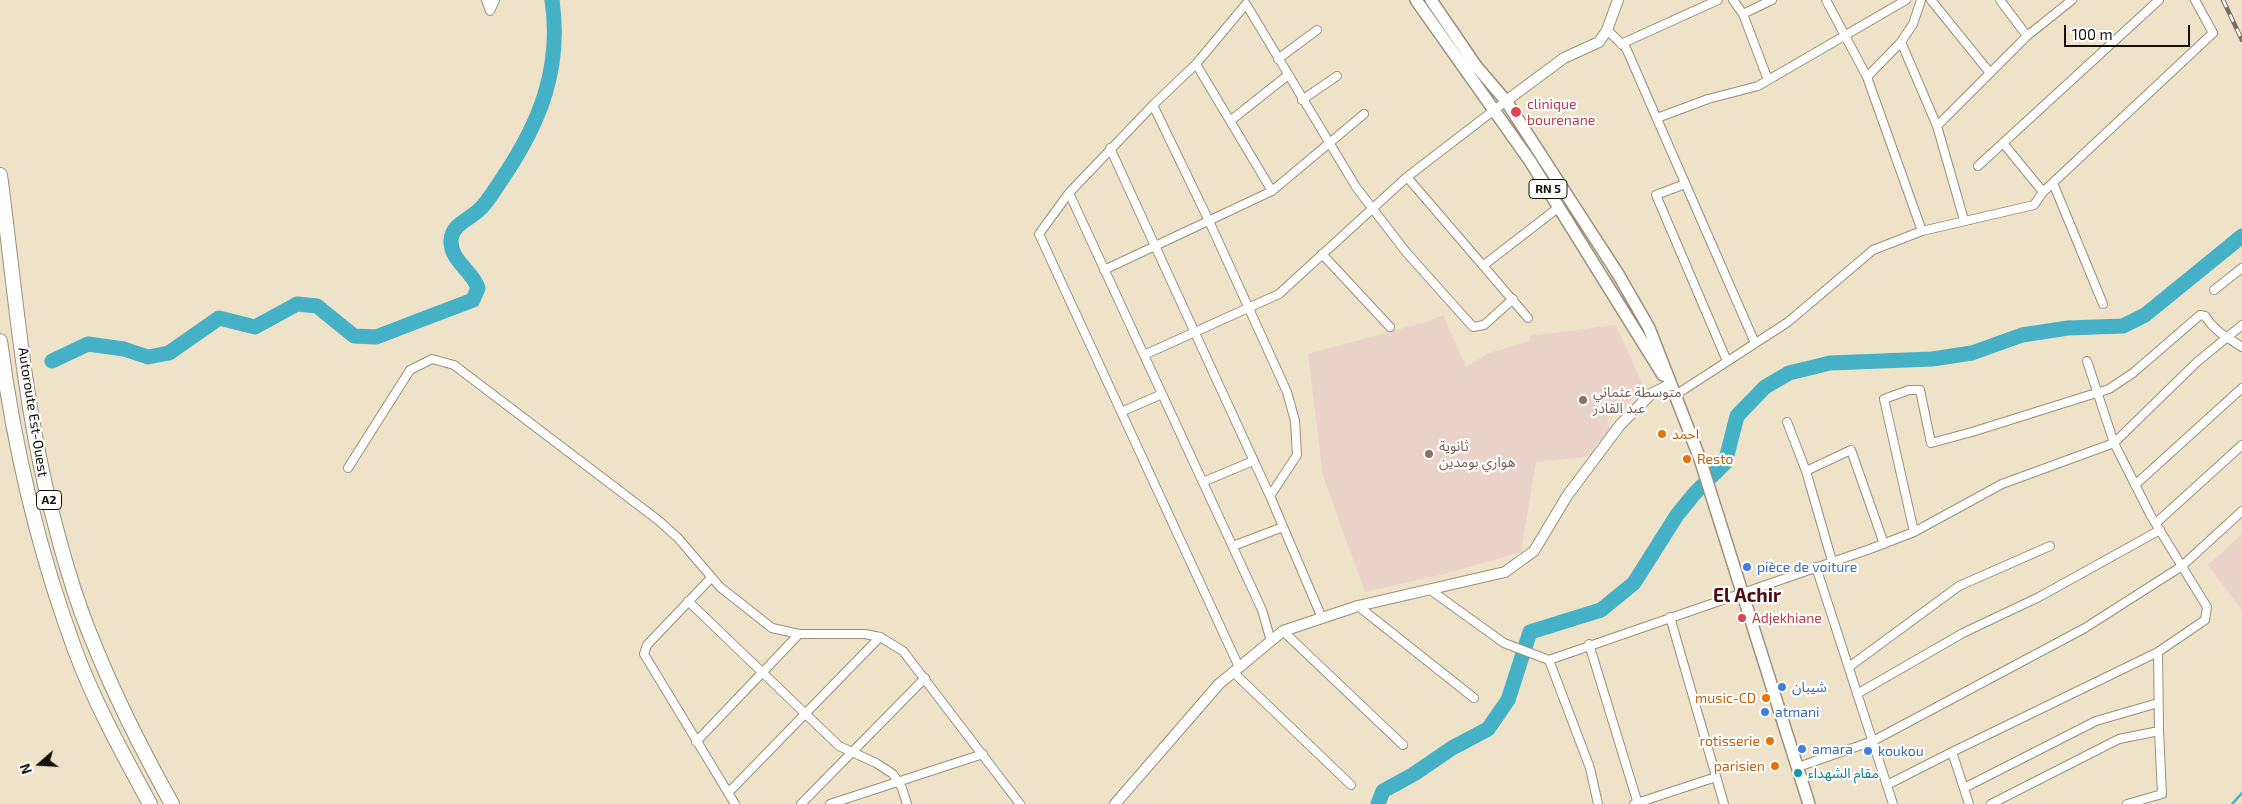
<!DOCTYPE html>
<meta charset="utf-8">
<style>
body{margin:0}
#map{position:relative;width:2242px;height:804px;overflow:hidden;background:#eee2c8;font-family:"Exo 2",sans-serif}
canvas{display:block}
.north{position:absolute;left:15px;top:739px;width:50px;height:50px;-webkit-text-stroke:4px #fff;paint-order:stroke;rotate:251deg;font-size:14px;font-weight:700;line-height:20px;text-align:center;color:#151108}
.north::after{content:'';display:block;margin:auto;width:18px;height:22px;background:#151108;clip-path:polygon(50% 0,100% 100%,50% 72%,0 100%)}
.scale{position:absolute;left:2064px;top:25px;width:126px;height:22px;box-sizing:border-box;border:2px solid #151108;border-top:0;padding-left:6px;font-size:15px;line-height:18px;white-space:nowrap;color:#151108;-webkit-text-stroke:4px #fff;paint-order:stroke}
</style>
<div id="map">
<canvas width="2242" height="804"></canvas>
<div class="north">N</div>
<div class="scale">100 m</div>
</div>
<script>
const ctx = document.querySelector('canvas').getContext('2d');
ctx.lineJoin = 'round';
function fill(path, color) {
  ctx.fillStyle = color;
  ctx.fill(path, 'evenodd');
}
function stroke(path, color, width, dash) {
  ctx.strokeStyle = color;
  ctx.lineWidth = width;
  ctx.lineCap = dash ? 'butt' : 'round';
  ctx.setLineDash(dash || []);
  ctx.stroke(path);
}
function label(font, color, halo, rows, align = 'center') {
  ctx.font = font + ' "Exo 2","Noto Sans Arabic",sans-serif';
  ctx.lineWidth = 4.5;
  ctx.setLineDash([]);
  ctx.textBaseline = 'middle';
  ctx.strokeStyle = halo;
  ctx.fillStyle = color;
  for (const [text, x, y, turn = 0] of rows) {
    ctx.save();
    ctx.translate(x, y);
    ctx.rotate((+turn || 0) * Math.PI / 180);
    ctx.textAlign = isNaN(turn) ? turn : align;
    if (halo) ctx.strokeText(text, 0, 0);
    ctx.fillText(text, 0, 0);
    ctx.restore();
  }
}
fill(new Path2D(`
 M1443 315 1466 367 1489 353 1530 341 1529 336 1616 325 1644 388 1618 412 1607 413 1609 430 1586 457 1536 462 1521 552 1440 575 1365 592 1323 476 1308 354 1426 322Z
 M2242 534V610L2208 565Z`), '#ebd3c9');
stroke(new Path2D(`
 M2232 804 2242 793`), '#44b1c6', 2.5);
stroke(new Path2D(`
 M52 361 88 344 124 349 148 357 169 353 219 318 255 327 297 304 317 306 354 336 376 337 473 300 478 288C472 270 450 261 451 240 452 224 470 219 479 210 488 202 495 189 502 179 540 123 562 68 552 0
 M1378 804 1383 791 1414 774 1452 748 1488 729 1508 700 1530 632 1601 610 1634 583 1677 515 1695 493 1725 463 1737 416 1765 387 1789 373 1830 363 1932 359 1972 353 2022 335 2068 328 2123 326 2145 315 2242 236`), '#44b1c6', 15);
const street = new Path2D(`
 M486 0 490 11 495 0
 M1733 0 1743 14 1768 80
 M1826 0 1867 77 1922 231
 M1931 0 1990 73
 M2000 0 2027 36
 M1743 14 1772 0
 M1607 30 1626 48 1755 343
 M1901 42 1937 126
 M1621 44 1718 0
 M1278 59 1317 30
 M1196 64 1272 191
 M1867 77 1901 42 1913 24 1921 0
 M1302 100 1337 76
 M1153 105 1196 64 1246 4 1356 187 1406 252 1473 327 1484 325 1513 299
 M1657 118 1708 99 1758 86 1906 0
 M1230 121 1288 75
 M1110 148 1270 496 1322 618
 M1978 166 2003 143
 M1407 177 1528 318
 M2053 183 2103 304
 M1685 184 1656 195 1727 361
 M2043 192 2213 33 2195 0
 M1069 193 1039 234 1239 667
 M1964 220 1937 126 2027 36 2072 0
 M1322 254 1390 327
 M1484 265 1559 207
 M1104 270 1272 191 1364 114
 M2214 290 2242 268
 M1144 355 1279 294 1407 177 1506 101
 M1674 396 1788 322 1873 250 1922 231 2034 205 2043 192 2003 143 2159 0
 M1121 412 1162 394
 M1787 422 1806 471 1832 561
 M348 468 410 370 432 359 454 365 658 520 678 538 720 587 772 628 799 634H865L880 637 903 651 1020 804
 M1806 471 1851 450 1884 544
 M1203 482 1253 461
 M2135 485 2242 388
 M1270 496 1297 455 1295 421 1287 392 1209 221 1153 105 1069 193 1262 610 1271 641
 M2156 523 2242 445
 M1914 532 2002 484 2114 443 2197 362 2242 325
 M1233 546 1283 527
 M1816 567 1893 804
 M711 578 647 645 644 654 735 804
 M1429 589 1504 643 1549 660
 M688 601 839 746 876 763 893 774 902 788 907 804
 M1358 606 1474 698
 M1670 617 1724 804
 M1283 631 1403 745
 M1589 644 1638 804
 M1849 667 1959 586 2050 546
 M1233 672 1351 785
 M1857 694 1963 633 2039 597 2160 530
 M696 742 799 634
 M1952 752 1969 804
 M1798 767 1873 741 2085 628 2182 566 2242 511
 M1887 785 1952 752 2158 652 2205 620 2207 607 2151 516 2114 443 2087 361
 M1964 788 2096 721 2158 703
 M728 793 880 637
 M801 804 925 678
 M830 804 983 754
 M1598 804 1590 768 1549 660 1870 549 1914 532 1884 399 1909 390H1920L1931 443 1972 432 2109 389 2133 373 2200 315 2205 316C2215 332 2227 337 2242 347
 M1634 804 1716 777
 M1991 804 2119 739 2159 731
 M2127 804 2162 794 2159 731 2158 652`);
const secondary = new Path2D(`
 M1506 101 1564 58 1599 42 1607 30 1618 0
 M1115 804 1219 684 1283 631 1358 606 1505 572 1534 551 1567 496 1620 425 1651 394 1669 385`);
const primary = new Path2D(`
 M1416 0 1530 161 1663 375
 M1431 0 1476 66 1506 101 1618 274 1649 328 1700 459 1809 804`);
const highway = new Path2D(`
 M0 175C14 279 22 387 46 489 59 541 73 595 94 644 116 699 143 752 172 804
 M0 341C14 447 38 550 75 650 95 704 123 754 150 804`);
stroke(street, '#9b8f78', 10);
stroke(secondary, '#9b8f78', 12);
stroke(primary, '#9b8f78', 14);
stroke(highway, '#9b8f78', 16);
stroke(street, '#fff', 8);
stroke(secondary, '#fff', 10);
stroke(primary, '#fff', 11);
stroke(highway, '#fff', 14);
const rail = new Path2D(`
 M2223 0 2242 40`);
stroke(rail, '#756d5d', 4.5);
stroke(rail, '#fff', 2.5, [8]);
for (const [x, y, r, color] of [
 [1516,112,6,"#e0444e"],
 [1583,400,5,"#8d6e63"],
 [1662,434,5,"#e8710a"],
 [1429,454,5,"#8d6e63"],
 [1687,459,5,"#e8710a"],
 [1747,567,5,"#3f7fe0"],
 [1742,618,5,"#e0444e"],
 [1782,687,5,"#3f7fe0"],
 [1766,698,5,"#e8710a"],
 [1765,712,5,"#3f7fe0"],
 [1770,741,5,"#e8710a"],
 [1802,749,5,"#3f7fe0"],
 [1868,751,5,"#3f7fe0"],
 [1775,766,5,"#e8710a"],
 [1798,773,5,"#0f9aa8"]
]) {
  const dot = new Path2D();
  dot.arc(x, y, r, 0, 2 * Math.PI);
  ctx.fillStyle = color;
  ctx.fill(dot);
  stroke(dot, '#fff', 2);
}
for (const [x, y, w] of [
 [1548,189,38],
 [49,500,25]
]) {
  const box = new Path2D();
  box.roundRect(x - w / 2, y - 9.5, w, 19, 4);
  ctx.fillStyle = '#fff';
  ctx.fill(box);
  stroke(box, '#151108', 1);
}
label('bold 12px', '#151108', null, [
 ["RN 5",1548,189],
 ["A2",49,500]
]);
label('14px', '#be3a42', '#fff', [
 ["clinique",1527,104],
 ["bourenane",1527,120],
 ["Adjekhiane",1752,618]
], 'left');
label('14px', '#785e54', '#fff', [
 ["متوسطة عثماني",1593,392],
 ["عبد القادر",1593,408],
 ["ثانوية",1439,446],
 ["هواري بومدين",1439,462]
], 'left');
label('14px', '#151108', '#fff', [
 ["Autoroute Est-Ouest",33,412,81]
]);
label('14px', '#c56008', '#fff', [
 ["احمد",1672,434,"left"],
 ["Resto",1697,459,"left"],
 ["music-CD",1756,698],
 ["rotisserie",1760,741],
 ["parisien",1765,766]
], 'right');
label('14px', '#366cbe', '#fff', [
 ["pièce de voiture",1757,567],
 ["شيبان",1792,687],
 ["atmani",1775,712],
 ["amara",1812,749],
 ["koukou",1878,751]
], 'left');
label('14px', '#0d838f', '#fff', [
 ["مقام الشهداء",1808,773]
], 'left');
label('bold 19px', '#510b12', '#fff', [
 ["El Achir",1747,596]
]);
</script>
